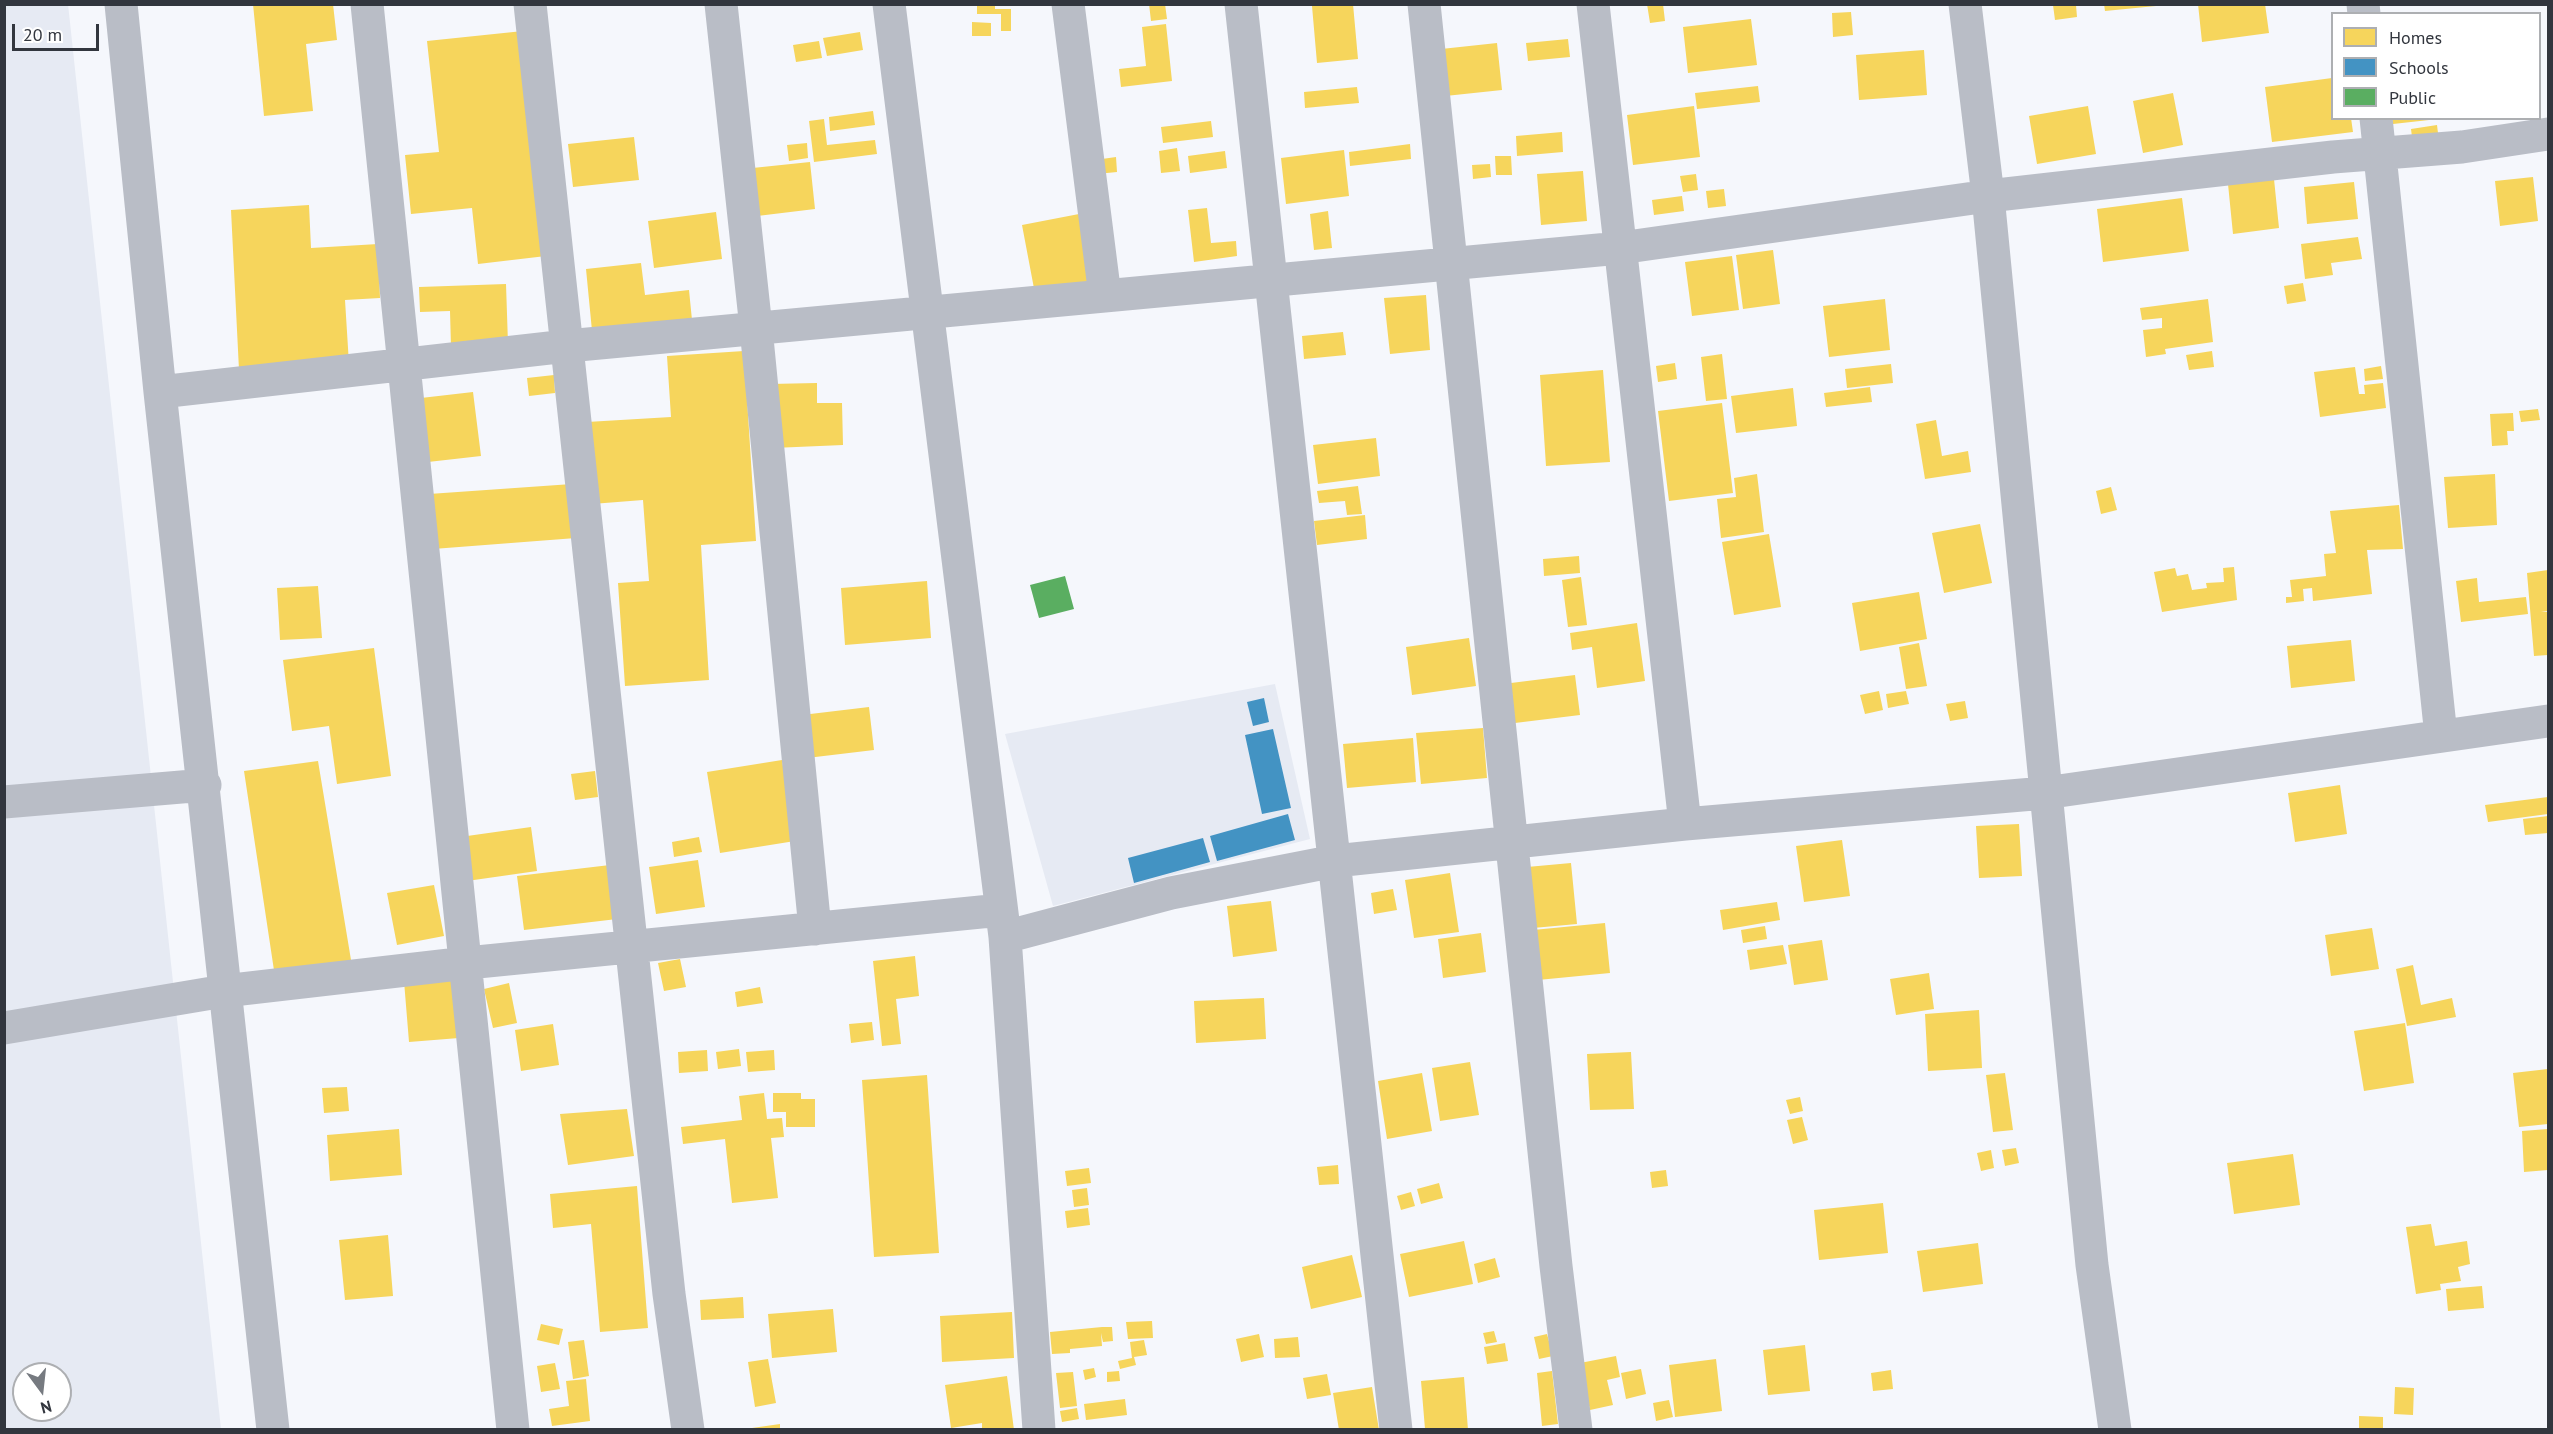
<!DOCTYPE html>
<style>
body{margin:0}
#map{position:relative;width:2553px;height:1434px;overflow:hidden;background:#f5f7fc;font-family:"PT Sans",sans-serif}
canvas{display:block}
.frame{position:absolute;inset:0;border:6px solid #32363e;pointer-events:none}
.legend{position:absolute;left:2331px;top:12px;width:210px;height:108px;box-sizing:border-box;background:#fff;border:2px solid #adafb2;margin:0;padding:8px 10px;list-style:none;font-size:18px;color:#32363e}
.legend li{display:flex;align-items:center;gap:12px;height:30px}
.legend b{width:30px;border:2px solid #adafb2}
.north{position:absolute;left:12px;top:1362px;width:60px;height:60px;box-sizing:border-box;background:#fff;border:2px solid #adafb2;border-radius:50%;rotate:165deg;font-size:16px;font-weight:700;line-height:24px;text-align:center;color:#32363e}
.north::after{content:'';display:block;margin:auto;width:21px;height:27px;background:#767a80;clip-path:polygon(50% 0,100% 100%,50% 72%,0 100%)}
.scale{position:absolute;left:12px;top:24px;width:87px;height:27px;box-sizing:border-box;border:3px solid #32363e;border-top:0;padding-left:8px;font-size:18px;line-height:21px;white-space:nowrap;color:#32363e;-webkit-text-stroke:4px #fff;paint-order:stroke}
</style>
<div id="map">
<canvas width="2553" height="1434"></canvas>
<div class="frame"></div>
<ul class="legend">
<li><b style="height:16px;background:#f6d55c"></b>Homes</li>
<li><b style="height:16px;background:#4393c3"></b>Schools</li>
<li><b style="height:16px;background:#5aae61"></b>Public</li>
</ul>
<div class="north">N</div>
<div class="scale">20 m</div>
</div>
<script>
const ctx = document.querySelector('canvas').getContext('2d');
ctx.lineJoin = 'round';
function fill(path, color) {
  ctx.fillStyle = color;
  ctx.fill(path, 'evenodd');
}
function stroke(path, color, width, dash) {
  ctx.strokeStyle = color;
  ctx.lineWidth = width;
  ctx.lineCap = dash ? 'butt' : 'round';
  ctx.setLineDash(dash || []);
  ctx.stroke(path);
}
fill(new Path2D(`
 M68 4 221 1429 5 1430 4 5ZM24 1374H60V1410H24Z
 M1275 684 1310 839 1053 906 1005 734Z`), '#e6eaf3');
fill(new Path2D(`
 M253 4H333L337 40 306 44 313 111 264 116Z
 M977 4H995V9H1011V31H1001V14H977Z
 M1149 4H1165L1167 19 1151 21Z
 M1332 4H1353L1358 59 1317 63 1312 6Z
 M1647 4H1663L1665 21 1650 23Z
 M2104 4H2156V6L2105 11Z
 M2198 4H2265L2269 33 2202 42Z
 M2053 5H2076L2077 17 2055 20Z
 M1851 12 1853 35 1833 37 1832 13Z
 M1751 19 1757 65 1688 73 1683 27Z
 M972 22 991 23V36H972Z
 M1166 24 1172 81 1121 87 1119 69 1146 66 1142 27Z
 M523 31 546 256 478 264 472 208 411 214 405 155 439 152 427 41Z
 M860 32 863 50 827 56 823 38Z
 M1568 39 1570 57 1528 61 1526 43Z
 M819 41 822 58 796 62 793 45Z
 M1497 43 1502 90 1436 97 1432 50Z
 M1924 50 1927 95 1859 100 1856 55Z
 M2332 78V118H2351L2353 132 2272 142 2265 87Z
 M1758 86 1760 102 1697 109 1695 93Z
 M1357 87 1359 103 1305 108 1304 92Z
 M2173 93 2183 145 2143 153 2133 101Z
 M1694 106 1700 157 1633 165 1627 115Z
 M2088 106 2096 154 2037 164 2029 116Z
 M873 111 875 125 830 131 829 117Z
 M2392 118H2429V120L2393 124Z
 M824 119 827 145 875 140 877 154 814 162 809 121Z
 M1211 121 1213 137 1163 143 1161 127Z
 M2437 125 2439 141 2413 145 2411 129Z
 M1562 132 1563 152 1517 156 1516 136Z
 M634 137 639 180 573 187 568 144Z
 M807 143 808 158 789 161 787 145Z
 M1410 144 1411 159 1350 166 1349 152Z
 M1177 148 1180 171 1161 173 1159 151Z
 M1344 150 1349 196 1286 204 1281 158Z
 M1225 151 1227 168 1190 173 1188 156Z
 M1495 156H1511L1512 175H1496Z
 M1116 157 1117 172 1097 174 1095 160Z
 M810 162 815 209 749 217 743 169Z
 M1490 164 1491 177 1473 179 1472 165Z
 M1583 171 1587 221 1541 225 1537 174Z
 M1696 174 1698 190 1683 192 1680 176Z
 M2533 177 2538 221 2500 226 2495 181Z
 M2274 179 2279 228 2233 234 2228 184Z
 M2354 182 2358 219 2307 224 2304 187Z
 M1724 189 1726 206 1708 208 1706 191Z
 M1682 196 1684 211 1654 215 1652 200Z
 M2182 198 2189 251 2103 262 2097 209Z
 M309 205 311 248 378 244 380 298 345 300 349 364 239 370 231 210Z
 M1207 208 1211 243 1236 241 1237 256 1194 262 1188 210Z
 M1328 211 1332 248 1314 250 1310 214Z
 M716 212 722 259 654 268 648 221Z
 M1079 214 1092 289 1036 299 1022 225Z
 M2358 237 2362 259 2331 263 2333 275 2305 279 2301 244Z
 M1773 250 1780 304 1743 309 1736 255Z
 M1732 256 1739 310 1692 316 1685 262Z
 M641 263 645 295 689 290 693 330 593 341 586 269Z
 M2303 283 2306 301 2287 304 2284 286Z
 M506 284 508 344 451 347 450 311 420 312 419 287Z
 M1426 295 1430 350 1390 354 1384 298Z
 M1885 299 1890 350 1829 357 1823 306Z
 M2208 299 2213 342 2165 349 2166 354 2146 357 2143 330 2162 328V318L2142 320 2140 308Z
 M1343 332 1346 355 1304 359 1302 336Z
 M744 351 756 541 701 545 709 680 625 686 618 583 649 581 643 500 592 504 587 422 671 417 667 356Z
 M2212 351 2214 367 2189 370 2186 355Z
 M1722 354 1727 399 1706 401 1701 357Z
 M1675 363 1677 379 1658 382 1656 366Z
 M1891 364 1893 383 1847 388 1845 369Z
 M2381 366 2383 379 2365 381 2364 369Z
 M2355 367 2359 394H2365L2364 385 2383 383 2386 408 2320 417 2314 372Z
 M1603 370 1610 462 1546 466 1540 375Z
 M554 375 555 393 529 396 527 378Z
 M817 383V403H842L843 445 773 448 770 384Z
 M1870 387 1872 402 1826 407 1824 393Z
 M1793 388 1797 426 1736 433 1731 396Z
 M473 392 481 456 428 462 421 398Z
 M1722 403 1733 493 1669 501 1658 411Z
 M2538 409 2540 420 2521 422 2519 411Z
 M2513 413 2514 431H2507L2508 445 2492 446 2490 414Z
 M1936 420 1942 456 1968 451 1971 472 1925 479 1916 424Z
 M1376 438 1380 476 1318 484 1313 445Z
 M1757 474 1764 532 1721 538 1717 499 1736 497 1734 478Z
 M2495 474 2497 525 2448 528 2444 477Z
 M572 484 576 538 433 549 429 494Z
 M1358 486 1362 514 1347 515 1345 501 1319 503 1317 491Z
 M2111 487 2117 510 2101 514 2096 491Z
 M2399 505 2403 549 2367 550 2372 594 2313 601 2312 588 2303 589 2304 601 2286 603V597H2292L2290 580 2326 576 2324 554 2336 553 2330 511Z
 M1365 515 1367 539 1317 545 1314 521Z
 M1980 524 1992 583 1944 593 1932 533Z
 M1769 534 1781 607 1734 615 1722 542Z
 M1579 556 1580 573 1544 576 1543 559Z
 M2234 567 2237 600 2162 612 2154 572 2175 568 2177 576 2188 574 2192 590 2207 588 2206 583 2224 582 2223 568Z
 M2548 570V611L2541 612H2548V655L2534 656 2527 573Z
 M1581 577 1587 625 1568 627 1562 580Z
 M2477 578 2479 602 2526 597 2528 614 2461 622 2456 581Z
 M927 581 931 638 845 645 841 588Z
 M318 586 322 638 280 640 277 588Z
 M1919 592 1927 639 1860 651 1852 603Z
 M1637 623 1645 681 1597 688 1592 647 1572 650 1570 633Z
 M1469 638 1476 686 1412 695 1406 647Z
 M2351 640 2355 681 2291 688 2287 646Z
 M1919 643 1927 686 1906 689 1899 647Z
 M374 648 391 776 337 784 329 726 292 731 283 660Z
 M1575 675 1580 715 1515 723 1511 683Z
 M1879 691 1883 710 1865 714 1860 695Z
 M1906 691 1909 704 1888 708 1886 694Z
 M1965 701 1968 718 1950 721 1946 704Z
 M869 707 874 750 807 758 802 715Z
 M1483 728 1487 778 1421 784 1416 733Z
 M1413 738 1416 782 1347 788 1343 744Z
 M782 760 795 841 720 853 707 772Z
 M318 761 352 966 275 977 244 771Z
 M595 771 598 797 575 800 571 774Z
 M2340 785 2347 834 2295 842 2288 793Z
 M2548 797V814L2488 822 2485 805Z
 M2548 816V833L2525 835 2523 819Z
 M2019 824 2022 876 1979 878 1976 826Z
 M531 827 537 871 467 881 460 837Z
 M699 837 702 852 674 857 672 842Z
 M1842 840 1850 896 1804 902 1796 846Z
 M698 860 705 907 656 914 649 867Z
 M1571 863 1577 924 1533 928 1527 867Z
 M610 865 617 919 524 930 517 876Z
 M1450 873 1459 932 1414 938 1405 880Z
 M434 885 444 936 397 945 387 893Z
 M1393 889 1397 910 1374 914 1371 893Z
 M1271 901 1277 951 1233 957 1227 906Z
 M1777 902 1780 920 1723 930 1720 910Z
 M1605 923 1610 973 1538 980 1533 930Z
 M1765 926 1767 939 1743 943 1741 930Z
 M2372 928 2379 969 2331 976 2325 935Z
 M1481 933 1486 972 1443 978 1438 939Z
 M1822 940 1828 980 1794 985 1788 945Z
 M1783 945 1787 964 1750 970 1747 950Z
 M915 956 919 996 896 999 901 1044 882 1046 873 961Z
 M680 959 686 987 664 991 658 963Z
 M2413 965 2421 1005 2452 998 2456 1017 2407 1026 2396 969Z
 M1929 973 1934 1009 1896 1015 1890 979Z
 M454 977 459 1038 409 1042 404 981Z
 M509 983 517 1023 493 1028 484 989Z
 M760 987 763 1003 737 1007 735 992Z
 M1264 998 1266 1039 1196 1043 1194 1001Z
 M1979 1010 1982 1068 1928 1071 1925 1014Z
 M872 1022 874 1040 851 1043 849 1024Z
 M2405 1023 2414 1083 2364 1091 2354 1031Z
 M553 1024 559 1065 521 1071 515 1030Z
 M739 1049 741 1066 718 1069 716 1052Z
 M707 1050 708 1071 679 1073 678 1052Z
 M774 1050 775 1070 748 1072 746 1052Z
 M1631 1052 1634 1109 1590 1110 1587 1054Z
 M1470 1062 1479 1115 1440 1121 1432 1068Z
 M2548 1069V1124L2519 1127 2513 1073Z
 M1422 1073 1432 1131 1387 1139 1378 1081Z
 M2005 1073 2013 1130 1993 1132 1986 1075Z
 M927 1075 939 1253 874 1257 862 1080Z
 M347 1087 349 1111 324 1113 322 1088Z
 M764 1093 767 1119 782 1118 784 1137 771 1138 778 1198 732 1203 725 1139 683 1144 681 1127 742 1120 739 1096Z
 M773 1093H801V1099H815V1127H786V1112H773Z
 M1800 1097 1803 1111 1790 1114 1786 1100Z
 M627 1109 634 1156 568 1165 560 1114Z
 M1802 1117 1808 1140 1793 1144 1787 1120Z
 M399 1129 402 1175 330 1181 327 1135Z
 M2548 1129V1170L2524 1172 2522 1131Z
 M2016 1148 2019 1163 2005 1166 2002 1150Z
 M1991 1150 1994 1168 1981 1171 1977 1153Z
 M2293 1154 2300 1205 2234 1214 2227 1163Z
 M1338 1165 1339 1184 1319 1185 1317 1167Z
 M1089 1168 1091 1183 1067 1186 1065 1171Z
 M1666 1170 1668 1186 1652 1188 1650 1172Z
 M1439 1183 1443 1198 1421 1204 1417 1189Z
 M637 1186 648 1328 600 1332 591 1224 553 1228 550 1194Z
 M1087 1188 1089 1205 1074 1207 1072 1190Z
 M1411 1192 1415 1206 1401 1210 1397 1196Z
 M1883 1203 1888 1253 1819 1260 1814 1210Z
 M1088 1208 1090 1225 1067 1228 1065 1211Z
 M2431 1224 2435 1246 2467 1241 2470 1264 2458 1267 2461 1281 2440 1284 2441 1290 2416 1294 2406 1227Z
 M388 1235 393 1296 345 1300 339 1240Z
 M1464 1241 1473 1284 1409 1297 1400 1254Z
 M1978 1243 1983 1284 1923 1292 1917 1251Z
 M1352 1255 1362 1297 1311 1309 1302 1267Z
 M1495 1258 1500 1277 1478 1283 1474 1264Z
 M2482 1286 2484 1308 2448 1311 2446 1289Z
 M743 1297 744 1318 701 1320 700 1300Z
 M833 1309 837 1352 772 1358 768 1314Z
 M1012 1312 1014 1358 942 1362 940 1316Z
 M1152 1321 1153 1338 1128 1339 1126 1322Z
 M541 1324 563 1329 559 1345 537 1340Z
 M1102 1327H1112L1113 1341 1103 1342 1101 1333 1102 1346 1070 1349V1353L1052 1354 1050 1332Z
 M1494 1331 1497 1342 1486 1344 1483 1333Z
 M1259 1334 1264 1357 1241 1362 1236 1339Z
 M1547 1334 1553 1356 1539 1359 1534 1337Z
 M1298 1337 1300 1357 1275 1358 1274 1339Z
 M584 1340 589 1376 573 1379 568 1342Z
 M1144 1340 1147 1355 1134 1357 1136 1365 1120 1369 1118 1361 1132 1358 1130 1342Z
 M1505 1343 1508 1361 1487 1364 1484 1347Z
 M1805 1345 1810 1391 1768 1395 1763 1350Z
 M1616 1356 1620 1377 1607 1380 1613 1405 1590 1410 1580 1363Z
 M768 1359 776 1403 755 1407 748 1362Z
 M1716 1359 1722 1411 1675 1417 1669 1365Z
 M555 1363 560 1389 541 1392 537 1366Z
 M1094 1368 1096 1377 1085 1380 1083 1370Z
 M1641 1369 1646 1394 1626 1399 1621 1373Z
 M1891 1370 1893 1389 1873 1391 1871 1373Z
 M1119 1371 1120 1381 1107 1382V1372Z
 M1552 1371 1558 1424 1542 1426 1537 1373Z
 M1073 1372 1077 1406 1060 1408 1056 1373Z
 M1327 1374 1331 1395 1307 1399 1303 1378Z
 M1007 1376 1014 1430H982V1423L951 1428 945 1385Z
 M1464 1377 1468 1430 1425 1429 1421 1381Z
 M586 1379 590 1421 552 1426 549 1409 569 1406 566 1381Z
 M1372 1387 1379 1430H1339L1333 1393Z
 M2395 1387 2414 1388 2413 1415 2394 1414Z
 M1125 1399 1127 1415 1086 1420 1084 1404Z
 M1669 1400 1673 1417 1656 1421 1653 1403Z
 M1077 1408 1079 1419 1062 1422 1060 1411Z
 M2359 1416 2383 1417V1430H2359Z
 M780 1424V1430H752V1428Z`), '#f6d55c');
fill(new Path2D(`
 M1264 698 1269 722 1253 726 1247 702Z
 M1273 729 1291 808 1262 814 1245 735Z
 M1288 814 1295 840 1217 861 1210 836Z
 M1203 838 1210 862 1134 883 1128 858Z`), '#4393c3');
fill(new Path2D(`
 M1065 576 1074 609 1039 618 1030 585Z`), '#5aae61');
stroke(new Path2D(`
 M121 4 160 392 273 1430
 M367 4 513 1430
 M530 4 669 1294 688 1430
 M721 4 756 328 815 929
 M889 4 1005 937 1039 1430
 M1068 4 1105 296
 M1241 4 1396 1430
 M1424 4 1556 1266 1576 1430
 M1593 4 1685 824
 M1965 4 1988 196 2092 1265 2115 1430
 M2363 4 2364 14
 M2376 118 2441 736
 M160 392 567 346 1620 248 1988 196 2333 157 2462 147 2548 134
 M4 802 205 785
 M1005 937 1171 893 1335 861 1685 824 2045 793 2548 721
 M4 1028 224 991 467 963 1001 910`), '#b9bdc6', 33);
</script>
